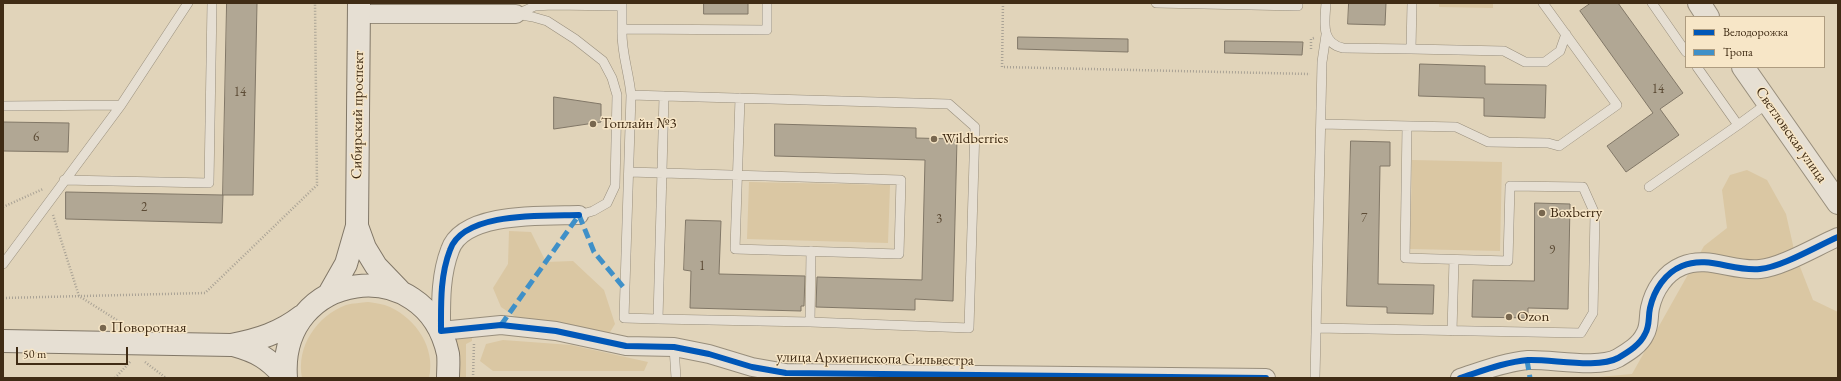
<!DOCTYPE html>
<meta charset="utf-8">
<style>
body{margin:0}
#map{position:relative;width:1841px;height:381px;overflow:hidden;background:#e1d4ba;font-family:"EB Garamond",serif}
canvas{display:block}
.frame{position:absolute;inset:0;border:4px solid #402c15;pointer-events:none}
.legend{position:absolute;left:1685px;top:16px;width:140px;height:52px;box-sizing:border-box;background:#f7e6c7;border:1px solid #ae9c80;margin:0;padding:5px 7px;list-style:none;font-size:12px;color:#402c15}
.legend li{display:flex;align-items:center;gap:8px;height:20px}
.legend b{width:20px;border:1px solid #ae9c80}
.scale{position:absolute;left:16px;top:347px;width:112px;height:18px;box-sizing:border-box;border:2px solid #402c15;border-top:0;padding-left:5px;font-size:12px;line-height:14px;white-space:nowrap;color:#402c15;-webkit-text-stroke:3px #f7e6c7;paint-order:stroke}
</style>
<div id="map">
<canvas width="1841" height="381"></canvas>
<div class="frame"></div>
<ul class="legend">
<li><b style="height:5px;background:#0057b8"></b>Велодорожка</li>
<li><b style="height:5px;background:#3f90c8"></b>Тропа</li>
</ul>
<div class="scale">50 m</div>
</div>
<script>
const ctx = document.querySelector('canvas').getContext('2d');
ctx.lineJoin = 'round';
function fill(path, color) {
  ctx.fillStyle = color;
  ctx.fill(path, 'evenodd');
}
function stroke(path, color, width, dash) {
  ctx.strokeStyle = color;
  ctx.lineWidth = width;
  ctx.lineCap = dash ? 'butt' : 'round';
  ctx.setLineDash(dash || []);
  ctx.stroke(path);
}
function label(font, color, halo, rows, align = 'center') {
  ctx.font = font + ' "EB Garamond",serif';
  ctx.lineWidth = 3;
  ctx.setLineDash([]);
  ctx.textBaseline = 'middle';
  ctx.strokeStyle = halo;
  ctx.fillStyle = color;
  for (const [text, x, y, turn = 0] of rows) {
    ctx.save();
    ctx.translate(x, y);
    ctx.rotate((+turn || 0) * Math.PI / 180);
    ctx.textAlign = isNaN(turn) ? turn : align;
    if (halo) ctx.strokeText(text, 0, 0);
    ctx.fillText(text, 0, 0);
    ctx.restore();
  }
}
fill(new Path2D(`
 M1439 3H1493V8L1439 7Z
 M1412 160 1502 162 1500 251 1410 249Z
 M1747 170 1767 180 1786 214 1795 254 1813 300 1838 312V378H1587L1632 374 1704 246 1727 228 1722 190 1730 175Z
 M749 182 890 185 888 243 747 239Z
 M509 231 531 232 546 262 573 261 604 290 615 324 607 337 523 322 501 307 493 288 508 264Z
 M368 302C375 303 383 304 390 307 416 319 436 348 429 378H302C296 346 317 316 346 305 353 303 361 303 368 302Z
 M472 332V341L466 344V378H455L452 338Z
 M503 340 571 345 648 362 644 371H493L480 361 486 344Z`), '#dac7a3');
const building = new Path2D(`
 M227 3H257L253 195H223Z
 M704 3H748V14H704Z
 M1349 3H1386L1385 25 1348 24Z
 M1591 3H1618L1683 93 1660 109 1679 135 1626 172 1607 146 1653 113 1580 11Z
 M1018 37 1128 39V52L1018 49Z
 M1225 41 1303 42 1302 55 1225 53Z
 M1420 64 1485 66V84L1546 85 1545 118 1484 116V98L1419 96Z
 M554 97 601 104V122L554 129Z
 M3 122 69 123 68 152 3 151Z
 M775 124 916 128V138L957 139 953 301 915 299V310L816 307 817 277 922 280 925 160 775 156Z
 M1351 141 1390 142V166H1380L1378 284 1434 285 1433 314 1387 313V307L1347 306Z
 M66 192 223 195 222 223 66 219Z
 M1535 203 1570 204 1568 309 1528 308V318L1472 317 1473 280 1534 281Z
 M686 220 721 221 719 274 805 276 804 306H801V311L690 308 691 271 684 270Z`);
fill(building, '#b1a794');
stroke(building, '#817767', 1);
const service = new Path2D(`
 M622 3V29L767 30V3
 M1156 3 1298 6V3
 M1326 3C1325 21 1320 43 1343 48L1411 49 1412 3
 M1652 3 1686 52
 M516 14 533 17 547 21 575 39 603 61 612 78 617 95 615 186 607 203 593 211 579 215
 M517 14 535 6 552 5 622 6
 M622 29C621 52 629 72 631 95L624 318 658 319
 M1411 49 1504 51 1525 62H1545L1560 51 1566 34
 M631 95 664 96
 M664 96 949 104 975 127 969 328 810 322 658 319Z
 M3 106 121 105
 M1321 124 1456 127 1488 142 1548 143 1559 146 1617 105 1543 3
 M1738 125 1768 103
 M629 172 901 180 899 254 735 249 740 98
 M64 180 209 183 212 3
 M1649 187 1738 125 1697 67
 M3 264 121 105 188 3
 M810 322 811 251
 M1316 328 1581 333 1593 313 1595 214 1583 187 1510 186 1508 261 1405 258 1407 126
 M1452 331 1454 260
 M674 347 676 378
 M1315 378 1322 62 1326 35`);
const minor = new Path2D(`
 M359 14H516
 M579 215C546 216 463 211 450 250 440 276 441 304 441 331L501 325 556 331 626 346 674 347 709 354 752 367 786 373 1266 378
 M1460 378C1482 371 1505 362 1528 360 1552 359 1598 369 1618 358 1628 352 1640 345 1645 334 1650 326 1648 317 1650 308 1654 290 1665 273 1682 266 1708 255 1733 272 1760 269 1782 267 1817 246 1838 237`);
const tertiary = new Path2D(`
 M1699 3 1708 17
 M1743 67 1838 203`);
const secondary = new Path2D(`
 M357 226 365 248 376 266 400 291
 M329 294 346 264 357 226 359 3
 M3 341 231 345C258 340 280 333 302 316
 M233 345C258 352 268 358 285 377
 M286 378C278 270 426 250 448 354 449 361 448 370 448 378`);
stroke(service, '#988e7c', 10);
stroke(minor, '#988e7c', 20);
stroke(tertiary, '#988e7c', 24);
stroke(secondary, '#817767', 24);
stroke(new Path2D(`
 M1003 3 1002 67 1310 74
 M1311 49V39L1314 38
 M3 207 43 189
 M53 215 79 296 123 324
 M3 298 205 293 317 185 315 3
 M145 362 166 378
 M115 378 131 361
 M473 378 474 343`), '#a9a295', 2.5, [1, 2]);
stroke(service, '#e6dfd3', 9);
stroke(minor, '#e6dfd3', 18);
stroke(tertiary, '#e6dfd3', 22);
stroke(secondary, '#e6dfd3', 22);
stroke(new Path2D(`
 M579 215 594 252 625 289
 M501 325 579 215
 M1527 360 1530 378`), '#3f90c8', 5, [10, 5]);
stroke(new Path2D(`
 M579 215C546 216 463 211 450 250 440 276 441 304 441 331L501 325 556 331 626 346 674 347 709 354 752 367 786 373 1266 378
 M1460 378C1482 371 1505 362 1528 360 1552 359 1598 369 1618 358 1628 352 1640 345 1645 334 1650 326 1648 317 1650 308 1654 290 1665 273 1682 266 1708 255 1733 272 1760 269 1782 267 1817 246 1838 237`), '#0057b8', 6);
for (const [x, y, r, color] of [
 [593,124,4,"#78674f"],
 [934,139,4,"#78674f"],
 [1542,213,4,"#78674f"],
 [1509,317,4,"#78674f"],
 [103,328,4,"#78674f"]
]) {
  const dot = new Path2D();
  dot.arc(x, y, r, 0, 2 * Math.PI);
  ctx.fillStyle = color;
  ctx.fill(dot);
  stroke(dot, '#f7e6c7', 1.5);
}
label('13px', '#5c4b35', null, [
 ["14",1658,89],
 ["14",240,92],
 ["6",36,137],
 ["2",144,207],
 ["7",1364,218],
 ["3",939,219],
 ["9",1552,250],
 ["1",702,266]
]);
label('15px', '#402c15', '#f7e6c7', [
 ["Сибирский проспект",358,115,-89],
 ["Светловская улица",1791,135,55],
 ["улица Архиепископа Сильвестра",875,359,1]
]);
label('15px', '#402c15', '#f7e6c7', [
 ["Топлайн №3",601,124],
 ["Wildberries",942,139],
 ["Boxberry",1550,213],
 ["Ozon",1517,317],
 ["Поворотная",111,328]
], 'left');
</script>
